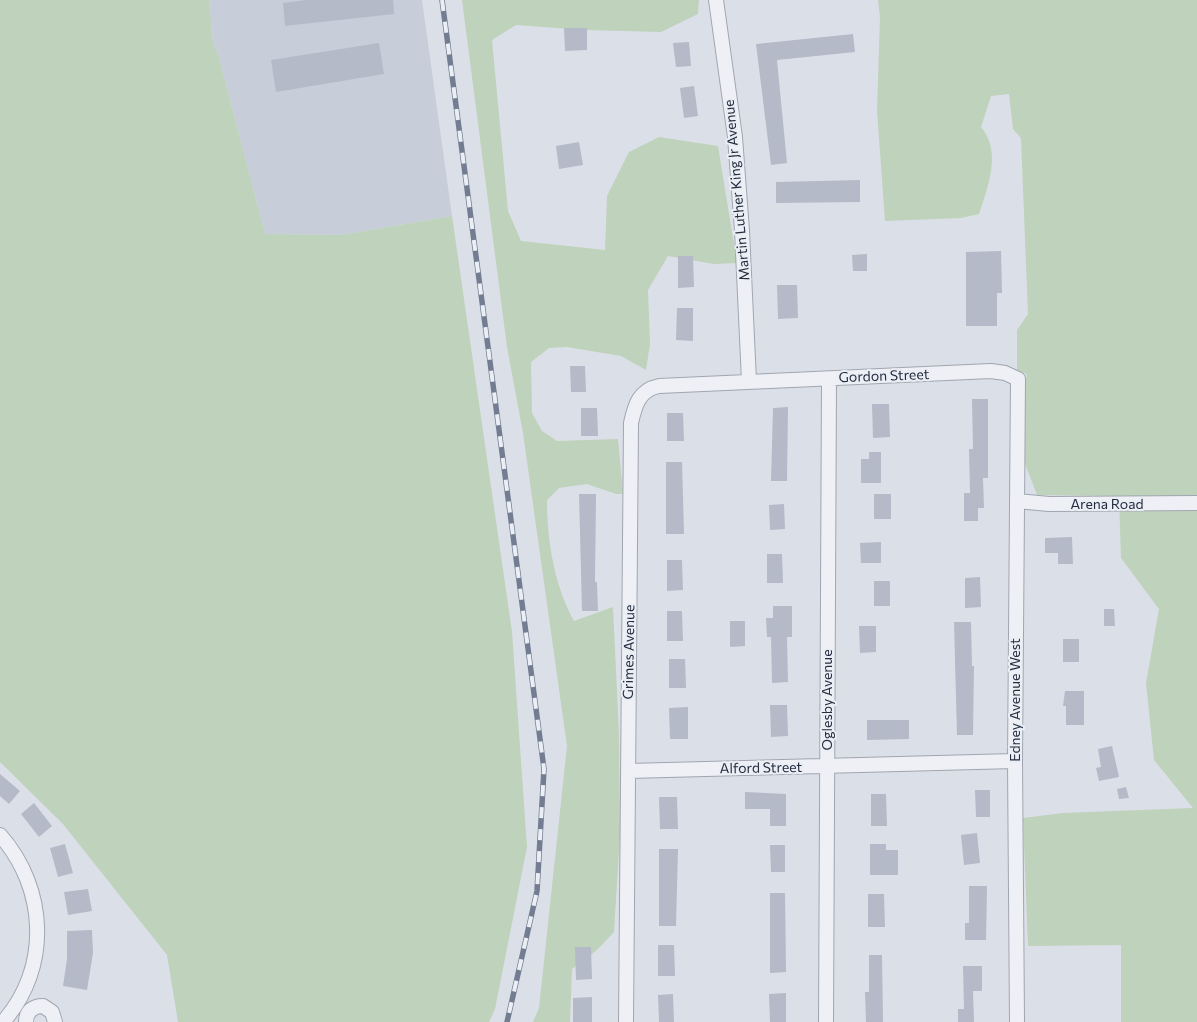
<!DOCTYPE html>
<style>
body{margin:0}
canvas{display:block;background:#dbdfe7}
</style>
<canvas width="1197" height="1022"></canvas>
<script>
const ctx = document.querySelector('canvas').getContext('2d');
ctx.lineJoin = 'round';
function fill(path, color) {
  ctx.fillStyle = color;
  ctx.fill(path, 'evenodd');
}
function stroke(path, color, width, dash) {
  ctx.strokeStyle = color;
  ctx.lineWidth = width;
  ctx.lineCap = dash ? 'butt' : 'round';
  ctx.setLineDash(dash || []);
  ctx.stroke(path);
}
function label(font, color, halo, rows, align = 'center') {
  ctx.font = font + ' Commissioner,sans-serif';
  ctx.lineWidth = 4;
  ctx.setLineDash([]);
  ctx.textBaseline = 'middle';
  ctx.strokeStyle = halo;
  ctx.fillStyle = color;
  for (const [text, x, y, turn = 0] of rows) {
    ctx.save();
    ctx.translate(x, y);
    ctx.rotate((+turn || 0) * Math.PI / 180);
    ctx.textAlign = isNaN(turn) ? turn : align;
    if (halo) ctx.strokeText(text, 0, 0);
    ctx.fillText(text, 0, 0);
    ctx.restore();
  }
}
fill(new Path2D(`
 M209 0H422L452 216 341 235 265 234 218 54 213 44Z`), '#c8ced9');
fill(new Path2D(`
 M0 0H209L213 44 218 54 265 234 341 235 452 216 512 632 527 847 495 1009 489 1022H178L167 955 63 824 0 762Z
 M462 0H699L698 14 661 32 584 30 516 25 492 40 508 211 521 241 605 250 607 196 629 152 659 137 718 146 737 263 714 264 668 256 648 290 650 344 646 370 621 356 567 347 549 348 531 362 532 413 542 431 557 441 618 439 623 494H616L587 484 559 488 547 500C547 540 554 585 574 621L613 607 619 735 620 834 614 932 597 950 572 969 570 1022H533L539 1008 567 746 523 433 507 347Z
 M878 0H1197V1022H1121V945L1028 946 1023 818 1063 813 1193 808 1154 760 1146 683 1159 609 1121 558 1119 496 1037 495 1024 461 1025 380 1027 376 1025 373 1017 372V330L1028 314 1021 138 1013 129 1009 94 991 96 981 127C1002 151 988 187 979 214L961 218 885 221 877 110 880 17Z`), '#bfd2bb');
fill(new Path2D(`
 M306 0H393L394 14 285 26 283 3Z
 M564 28H587V50L565 51Z
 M853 34 855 52 777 60 787 163 771 165 756 44Z
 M689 42 691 66 676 67 673 43Z
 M379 43 384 74 276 92 271 60Z
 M694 86 698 116 684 118 680 88Z
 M579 142 583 165 559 169 556 146Z
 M860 180V202L776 203V182Z
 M1001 251 1002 293H997V326H966V252Z
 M867 254V271H853L852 255Z
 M678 256H693L694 287 678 288Z
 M777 285H797L798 318 778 319Z
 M677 308H693V341L676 340Z
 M570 366H585L586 392H571Z
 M972 399H988V478H983L984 508H978V521H964V493H970L969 449H973Z
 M872 404H889L890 437 873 438Z
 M788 407 787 481H771L773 408Z
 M581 408H597L598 436H581Z
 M667 413H683L684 441H667Z
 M869 452H881V483H861V459H869Z
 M666 462H682L684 534H666Z
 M579 494H596L595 582H597L598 611H582Z
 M874 494H891V519H874Z
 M784 504 785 529 770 530 769 505Z
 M1072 537 1073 564H1058V553H1045V538Z
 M881 542V563H861L860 543Z
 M767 554H782L783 583H767Z
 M667 560H682L683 590 667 591Z
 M980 577 981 607 965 608V578Z
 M874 581H890V606H874Z
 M773 606H792V637H787L788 682 772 683 771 637H767L766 618H773Z
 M1104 609H1114L1115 626H1104Z
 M667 611H682L683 641H667Z
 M730 621H745V646L730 647Z
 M954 622H971L972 666H974L973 735H957Z
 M859 626H876V652L860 653Z
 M1063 639H1079V662H1063Z
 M669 659H685L686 688H669Z
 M1065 691H1084V725H1066V706H1063Z
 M770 705H787L788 736 771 737Z
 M688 707V739H670L669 708Z
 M867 720H909V739L867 740Z
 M1112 746 1119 777 1099 781 1096 768 1101 767 1098 749Z
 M0 774 20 791 9 804 0 796Z
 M1126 787 1129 798 1119 799 1117 789Z
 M975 790H990V817H976Z
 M745 792 786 794V826H770V809H745Z
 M871 794H886L887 826H871Z
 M659 797H677L678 829H660Z
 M34 803 52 826 39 837 21 814Z
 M977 833 980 863 964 865 961 835Z
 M65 844 73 873 58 877 50 848Z
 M870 844H886V850H898V875H870Z
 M770 845H785V872H771Z
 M659 849H678L676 926H659Z
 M969 886H987L986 940H965V923H969Z
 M88 889 92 911 68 915 64 892Z
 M770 893H785L786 972 770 973Z
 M868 894H884L885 927H868Z
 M92 930 93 953 87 990 63 986 67 959V931Z
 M658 945H674L675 976H658Z
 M575 947H591L592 979 576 980Z
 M869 955H882L883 1022H866L865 992H869Z
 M963 966H982V991H973L974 1022H958V1009H964Z
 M786 993V1022H770L769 994Z
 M673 994 674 1022H659L658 995Z
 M592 997V1022H573V998Z`), '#b4bac7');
const minor = new Path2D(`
 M716 0 735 137 742 231 749 381
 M1017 501 1049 504 1197 503
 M628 771 1015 761
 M0 835C47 888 51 968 3 1022
 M26 1022C26 1011 33 1006 43 1006L52 1012 55 1022
 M626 1022 631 423C635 405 639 390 659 386L991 371 1005 373 1018 379 1015 761 1017 1022
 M826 1022 829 379`);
stroke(minor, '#a0a6b1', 16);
stroke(minor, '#eef0f5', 14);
const rail = new Path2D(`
 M442 0 544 769 537 891 507 1022`);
stroke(rail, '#737d92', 5.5);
stroke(rail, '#eaeef5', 4, [11]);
label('14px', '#242c3e', '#eaeef5', [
 ["Martin Luther King Jr Avenue",737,190,-95],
 ["Gordon Street",884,376,-2],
 ["Arena Road",1107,504],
 ["Grimes Avenue",629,652,-89],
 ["Oglesby Avenue",827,700,-90],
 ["Edney Avenue West",1015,700,-90],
 ["Alford Street",761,768,-1]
]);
</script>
